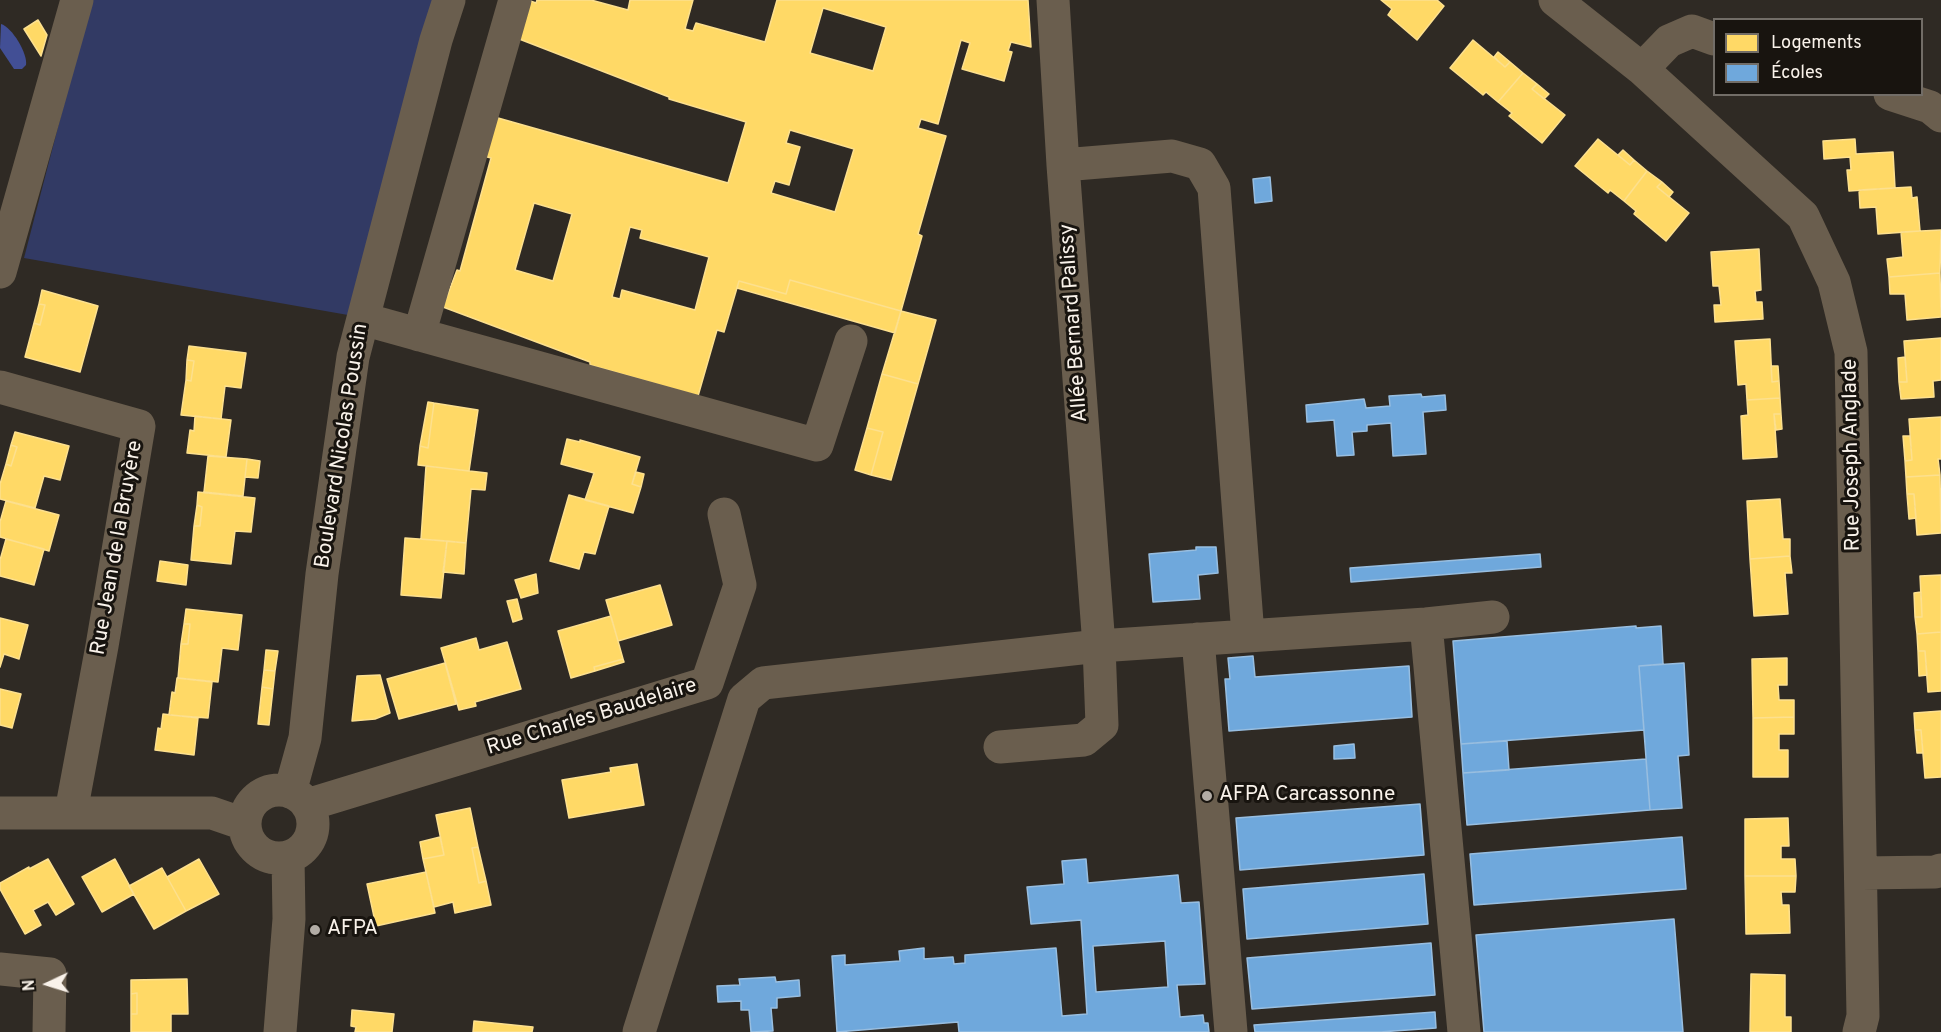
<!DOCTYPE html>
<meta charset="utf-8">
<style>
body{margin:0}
#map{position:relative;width:1941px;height:1032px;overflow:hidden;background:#2f2a24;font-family:Overpass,sans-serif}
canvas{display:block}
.legend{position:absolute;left:1713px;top:18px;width:210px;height:78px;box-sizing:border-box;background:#18140f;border:2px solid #726d67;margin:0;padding:8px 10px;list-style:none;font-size:18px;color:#f9f2ea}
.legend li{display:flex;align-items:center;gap:12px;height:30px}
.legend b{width:30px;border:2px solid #726d67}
.north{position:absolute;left:18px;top:954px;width:60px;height:60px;-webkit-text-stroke:4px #18140f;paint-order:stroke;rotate:266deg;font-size:16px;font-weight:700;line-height:24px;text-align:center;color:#f9f2ea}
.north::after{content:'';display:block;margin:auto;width:21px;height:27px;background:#f9f2ea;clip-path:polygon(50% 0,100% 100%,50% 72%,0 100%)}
</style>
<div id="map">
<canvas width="1941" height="1032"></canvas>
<ul class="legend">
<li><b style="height:16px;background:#ffd966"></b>Logements</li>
<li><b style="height:16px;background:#6fa8dc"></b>Écoles</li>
</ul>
<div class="north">N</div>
</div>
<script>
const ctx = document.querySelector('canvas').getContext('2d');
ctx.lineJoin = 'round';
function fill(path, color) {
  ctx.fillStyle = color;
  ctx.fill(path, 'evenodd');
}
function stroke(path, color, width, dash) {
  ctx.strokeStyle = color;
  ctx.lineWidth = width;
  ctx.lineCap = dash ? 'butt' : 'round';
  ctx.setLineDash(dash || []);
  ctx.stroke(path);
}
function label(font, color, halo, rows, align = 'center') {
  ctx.font = font + ' Overpass,sans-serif';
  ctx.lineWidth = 6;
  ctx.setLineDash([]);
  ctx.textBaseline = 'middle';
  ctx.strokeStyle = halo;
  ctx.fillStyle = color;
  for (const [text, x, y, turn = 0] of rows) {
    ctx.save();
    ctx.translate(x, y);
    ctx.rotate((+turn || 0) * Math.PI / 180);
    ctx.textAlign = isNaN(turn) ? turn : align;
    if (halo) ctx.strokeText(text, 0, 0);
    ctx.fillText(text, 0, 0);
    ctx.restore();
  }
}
fill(new Path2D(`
 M91 0H464L348 315 24 258Z`), '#323a64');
fill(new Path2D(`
 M1 24C12 27 28 54 26 65L22 69H14L0 48Z`), '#424f95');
const homes = new Path2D(`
 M528 0 536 3 537 0H591L628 10 630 0H693L685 29 693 31 696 23 765 42 777 0H1028L1031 47 1011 42 1008 51 1012 52 1004 81 962 69 970 43 961 40 938 124 921 119 918 128 946 136 918 234 922 236 901 311 790 280 786 294 739 281 724 332 717 330 698 396 590 365V362L443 307 457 270 460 271 491 158 480 155 491 116 728 183 746 122 669 99V97L514 37ZM823 8 886 27 873 71 810 53ZM790 130 854 149 835 212 771 193 775 181 789 185 800 147 786 143ZM534 203 572 214 553 281 515 270ZM630 227 642 230 640 238 709 257 695 310 622 290 620 299 612 297Z
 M1381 0H1437L1444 6 1417 40 1388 15 1392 9Z
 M38 20 47 35 41 56 24 29Z
 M1473 40 1505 67 1510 62 1523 73 1498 102 1486 92 1483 95 1450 68Z
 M1498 52 1510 62 1505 67 1494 57Z
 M1523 73 1537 84 1532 89 1565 115 1542 143 1509 116 1512 113 1498 102Z
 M1537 84 1549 94 1544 99 1532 89Z
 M1598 139 1630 165 1634 160 1647 171 1624 201 1610 190 1608 193 1575 166Z
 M1855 139 1856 154 1893 152 1895 188 1849 191 1847 170H1851L1850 157 1824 159 1823 141Z
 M1623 150 1634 160 1630 165 1618 155Z
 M1647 171 1662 182 1657 187 1689 213 1666 241 1634 214 1636 211 1624 201Z
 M1662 182 1673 192 1669 197 1657 187Z
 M1911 187 1912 198 1917 197 1920 231 1878 234 1876 207 1860 208 1859 190Z
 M1941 230 1940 273 1889 277 1887 259 1903 257 1901 232Z
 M1759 249 1761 290 1755 291 1756 302H1762L1763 319 1715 322 1714 305H1721L1719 286H1713L1711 252Z
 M1940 273 1941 317 1907 320 1905 294H1890L1889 277Z
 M790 280 901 311 895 333 737 288 739 281 786 294Z
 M42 290 98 306 80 372 25 357 34 323 40 325 45 305 39 304Z
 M39 304 45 305 40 325 34 323Z
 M901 311 936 320 918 384 882 374Z
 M1941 338V380L1933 381 1934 397 1901 399 1899 382H1907L1904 341Z
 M1770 339 1772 382 1779 381 1780 398 1747 400 1746 384 1738 385 1735 341Z
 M189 346 246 353 241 388 225 386 221 419 181 415 186 380 191 381 194 361 187 360Z
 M1905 357 1907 382H1899L1898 358Z
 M187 360 194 361 191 381 186 380Z
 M1771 366H1778L1779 381 1772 382Z
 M882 374 918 384 891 480 871 475 883 432 867 428Z
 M1780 398 1781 414H1774L1777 457 1743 459 1741 416 1748 415 1747 400Z
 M428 402 434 403 428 448 420 446Z
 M434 403 478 410 469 471 418 465 420 446 428 448Z
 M1774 414H1781L1782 429 1776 430Z
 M195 416 231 420 226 457 187 453 190 430 194 431Z
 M1941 417V459H1938L1940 475 1906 477 1905 461 1912 460 1909 419Z
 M867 428 883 432 871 475 855 470Z
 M15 432 69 446 60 480 44 476 35 508 0 499V484L6 464 11 466 17 447 11 445Z
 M1903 436H1910L1912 460 1905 461Z
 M567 439 580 442V440L640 457 632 484 641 487 633 513 585 500 594 473 561 464Z
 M11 445 17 447 11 466 6 464Z
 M208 456 247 459 243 496 204 492Z
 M247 459 260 461 258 478 245 477Z
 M426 466 487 473 485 490 471 489 466 543 421 539Z
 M636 472 644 474 641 487 632 484Z
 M1940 475 1941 533 1917 535 1914 494H1907L1906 477Z
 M198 492 255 498 251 532 235 531 231 564 191 560 194 526H200L202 507 197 505Z
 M1907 494H1914L1916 518 1909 519Z
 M569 495 609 506 595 554 584 552 579 569 550 561Z
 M1780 499 1783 539H1790V556L1750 559 1747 501Z
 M6 501 59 515 49 551 0 537V522Z
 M197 505 202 507 200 526H194Z
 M405 538 447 541 441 598 401 595Z
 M6 539 44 549 34 585 0 576V560Z
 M447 541 466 543 464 574 443 572Z
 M1790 556 1792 573H1785L1788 614 1754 616 1750 559Z
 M160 561 188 565 186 585 157 581Z
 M536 574 538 593 521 598 515 580Z
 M1941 575V632L1917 634 1915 617H1922L1920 576Z
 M660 585 672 625 618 641 606 600Z
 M1921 592 1922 617H1915L1914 593Z
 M517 599 522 619 513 622 507 601Z
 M186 609 242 615 238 650 222 648 218 682 178 678 181 644H188L190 624H184Z
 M611 616 623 659 594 667 595 671 571 678 558 631Z
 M0 618 28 625 19 659 4 654 0 667Z
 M184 624H190L188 644H181Z
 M1941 632V691L1928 692 1925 651H1918L1917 634Z
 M476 638 479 650 507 642 521 689 475 702 476 706 459 710 441 648Z
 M266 650 278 651 275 671 264 670Z
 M1918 651H1925L1927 675 1919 676Z
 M1787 658V685H1778L1779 700H1794V717L1753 718 1752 659Z
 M623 659 624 662 595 671 594 667Z
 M445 663 456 704 399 719 387 679Z
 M264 670 275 671 273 689 262 687Z
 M380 675 390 713 375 719 352 721 357 676Z
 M177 678 212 682 208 718 169 715 172 692 175 693Z
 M262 687 273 689 269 725 258 724Z
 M0 689 21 694 12 728 0 725Z
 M1941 711V777L1925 778 1921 730H1915L1914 713Z
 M163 714 198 718 194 755 155 750 158 728 161 729Z
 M1794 717V734H1779V750H1788V777H1753V718Z
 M1915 730H1921L1923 753H1917Z
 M637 764 644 805 569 818 562 780 611 772 610 768Z
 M470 808 478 847 472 848 479 883 486 881 491 905 455 913 453 902 434 907 423 859 444 855 436 815Z
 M1788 818 1789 846H1781V859H1795L1796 876H1745V819Z
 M440 837 444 855 423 859 420 842Z
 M478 847 486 881 479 883 472 848Z
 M48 859 74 904 56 915 48 902 33 910 41 925 25 934 0 889V883L29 867V869Z
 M115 859 134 894 102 912 82 877Z
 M199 859 219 894 186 911 167 877Z
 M162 868 186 911 154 929 129 886Z
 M426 872 435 913 376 926 367 884Z
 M1745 876H1796L1795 892H1781L1782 905H1789L1790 933 1746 934Z
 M1751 974 1785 975V1017H1791V1032H1750Z
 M187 979 188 1014H171V1032H131V1014H137V993L131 994V980Z
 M137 993V1014H131V994Z
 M352 1010 394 1014 392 1032H355L356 1027 351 1026Z
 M474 1021 533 1027 532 1032H473Z`);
fill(homes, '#ffd966');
stroke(homes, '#fde08e', 1.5);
const schools = new Path2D(`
 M1270 177 1272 201 1255 203 1253 179Z
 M1421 394 1422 397 1445 395 1446 410 1423 412 1426 454 1393 456 1391 423 1367 425V431L1352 432 1354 455 1337 456 1334 420 1307 422 1306 405 1364 399 1366 408 1390 406 1389 396Z
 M1196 547H1216L1218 573 1198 575 1200 599 1153 602 1149 554 1196 550Z
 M1540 554 1541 567 1351 582 1350 568Z
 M1636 626V628L1661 626 1663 664 1639 666 1644 730 1461 744 1453 641Z
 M1253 656 1255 677 1409 666 1412 717 1229 731 1225 679H1230L1228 658Z
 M1684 663 1689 755 1678 756 1682 808 1650 810 1639 666Z
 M1507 741 1509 770 1463 773 1461 744Z
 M1354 744 1355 758 1334 759V746Z
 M1646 759 1650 810 1467 825 1463 773Z
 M1420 804 1424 855 1240 870 1236 818Z
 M1682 837 1686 889 1474 905 1470 854Z
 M1086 859 1088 883 1178 875 1181 903 1199 902 1205 984 1177 985 1180 1017 1203 1015 1204 1023H1208L1209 1032H959L958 1022 837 1032 832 956 845 955V965L900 961 899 951 924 948V959L953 957 954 964 965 963V955L1056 948 1062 1016 1087 1014 1081 920 1031 924 1027 887 1064 884 1062 861ZM1165 941 1168 987 1096 992 1093 946Z
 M1424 874 1428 924 1247 939 1243 889Z
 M1674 919 1683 1032H1484L1476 935Z
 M1431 943 1435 995 1252 1009 1247 958Z
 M775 977 776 982 799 980 800 996 777 998V1008H771L773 1031 751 1032 749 1010H741V1001L718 1002 717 986 740 985 739 979Z
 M1435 1012 1436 1028 1380 1032H1255L1254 1025Z`);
fill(schools, '#6fa8dc');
stroke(schools, '#98bee0', 1.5);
stroke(new Path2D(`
 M1555 0 1642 69 1803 216 1834 282 1851 352 1863 1016 1859 1032
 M1642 69 1669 41 1692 31 1714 39
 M1890 94 1930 107 1941 116
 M1063 165 1172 156 1200 164 1214 188 1248 635
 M0 272 77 0
 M363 319 817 445 851 341
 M419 335 515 0
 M0 387 139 426 102 646 71 812
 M1426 624 1464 1032
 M1198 639 1231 1032
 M1000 747 1084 740 1102 725 1099 646 1063 165 1053 0
 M245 824a34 34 0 1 1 68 0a34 34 0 1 1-68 0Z
 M290 792 305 738 322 574 353 357 436 40 449 0
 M307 805 707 683 740 585 724 514
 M0 813H212L244 824
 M1862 873 1935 872 1941 870
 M0 969 50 974 49 1032
 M280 1032 289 919 288 857
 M639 1032 744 699 763 683 1099 646 1426 624 1493 617`), '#6a5e4e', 33);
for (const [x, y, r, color] of [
 [1207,796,6,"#b2aca5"],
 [315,930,6,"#b2aca5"]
]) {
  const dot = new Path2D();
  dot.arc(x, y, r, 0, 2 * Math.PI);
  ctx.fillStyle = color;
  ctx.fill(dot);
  stroke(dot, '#18140f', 2);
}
label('21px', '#f9f2ea', '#18140f', [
 ["Allée Bernard Palissy",1075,323,-94],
 ["Boulevard Nicolas Poussin",343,446,-81],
 ["Rue Joseph Anglade",1853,455,-91],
 ["Rue Jean de la Bruyère",118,548,-80],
 ["Rue Charles Baudelaire",592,718,-17]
]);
label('21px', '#f9f2ea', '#18140f', [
 ["AFPA Carcassonne",1219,796],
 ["AFPA",327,930]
], 'left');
</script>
